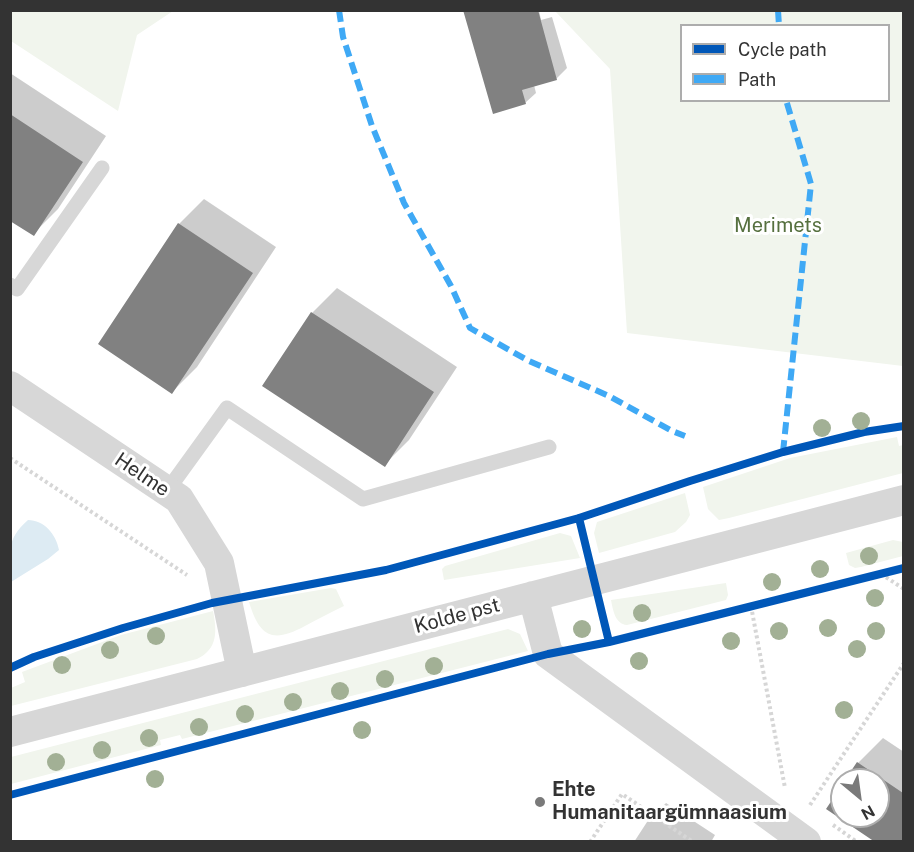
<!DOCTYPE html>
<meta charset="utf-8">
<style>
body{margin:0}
#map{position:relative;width:914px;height:852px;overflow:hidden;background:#fff;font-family:"Public Sans",sans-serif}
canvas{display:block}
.frame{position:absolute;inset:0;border:12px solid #333;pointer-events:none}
.legend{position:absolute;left:680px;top:24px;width:210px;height:78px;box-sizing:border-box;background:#fff;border:2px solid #adadad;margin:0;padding:8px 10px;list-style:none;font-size:18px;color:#333}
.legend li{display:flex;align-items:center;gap:12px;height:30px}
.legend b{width:30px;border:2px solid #adadad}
.north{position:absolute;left:830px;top:768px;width:60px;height:60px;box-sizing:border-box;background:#fff;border:2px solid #adadad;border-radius:50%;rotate:151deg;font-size:16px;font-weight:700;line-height:24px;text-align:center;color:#333}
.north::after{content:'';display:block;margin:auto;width:21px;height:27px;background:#7a7a7a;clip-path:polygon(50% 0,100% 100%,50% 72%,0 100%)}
</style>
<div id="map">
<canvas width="914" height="852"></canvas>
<div class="frame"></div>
<ul class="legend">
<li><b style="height:8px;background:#0057b8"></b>Cycle path</li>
<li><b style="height:8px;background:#3fa9f5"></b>Path</li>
</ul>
<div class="north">N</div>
</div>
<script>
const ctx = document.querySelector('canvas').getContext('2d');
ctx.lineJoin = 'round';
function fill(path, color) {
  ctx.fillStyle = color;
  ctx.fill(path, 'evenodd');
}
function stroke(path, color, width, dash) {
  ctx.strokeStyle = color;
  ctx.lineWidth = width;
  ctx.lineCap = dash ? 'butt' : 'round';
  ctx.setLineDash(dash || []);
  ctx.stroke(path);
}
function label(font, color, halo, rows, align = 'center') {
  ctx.font = font + ' "Public Sans",sans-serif';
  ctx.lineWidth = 6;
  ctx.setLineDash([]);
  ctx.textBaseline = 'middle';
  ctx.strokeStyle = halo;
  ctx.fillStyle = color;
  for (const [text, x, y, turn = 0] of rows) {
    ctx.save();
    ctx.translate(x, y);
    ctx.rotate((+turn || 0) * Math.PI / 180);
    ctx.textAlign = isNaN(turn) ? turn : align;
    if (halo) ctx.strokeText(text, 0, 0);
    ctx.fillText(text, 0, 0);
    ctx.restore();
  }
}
fill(new Path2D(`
 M10 11 11 10 173 11 137 35 118 111 11 41Z
 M555 11H903V366L627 333 610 69ZM682 26H888V100H682Z
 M897 437 899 446 903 445V473L729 518 719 520 708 509 703 487 790 458Z
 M685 493 690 515 686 522 675 532 599 553 594 533 597 522Z
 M560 533 571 536 580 558 444 580 442 569 445 566Z
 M893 540 903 542V556L861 567 855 568 849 565 846 553Z
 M726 583 728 595 726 600 627 625C615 624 613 610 611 600Z
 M331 588 336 589 344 606C331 612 318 619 305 626 273 643 260 638 249 602Z
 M213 611C217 631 218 649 197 659L11 706V688L25 682 22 672 121 635Z
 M508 629 520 634 528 651 182 739 180 735 160 740 161 745 11 784V757Z`), '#f1f5ed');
fill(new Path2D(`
 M28 520C44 520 56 534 59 550L48 559 11 582C10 554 5 540 28 520Z`), '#ddebf3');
fill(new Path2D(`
 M465 10H539L541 20 552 17 567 68 556 79 534 85 536 93 525 103Z
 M10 73 106 136 58 209 33 234 10 219Z
 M204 199 276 247 197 367 172 392 179 224Z
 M337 288 457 367 409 440 384 465 264 386 312 313Z
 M883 738 904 752V842H878L828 808 842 787V816H878V780H847L858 763Z
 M666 803 715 835 711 842H634L647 822Z`), '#0003');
fill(new Path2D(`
 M463 10H538L557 80 522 90 526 104 493 114Z
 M10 114 83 162 34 236 10 221Z
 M178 223 253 273 172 394 98 344Z
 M311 312 434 392 385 467 262 386Z
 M857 762 903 793V842H875L826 809 842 785V816H878V780H845Z`), '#818181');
stroke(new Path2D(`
 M10 458 187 575
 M881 574 904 589
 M751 606 785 788
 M810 805 904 663
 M833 825 857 842
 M590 842 622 794 693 842`), '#d6d6d6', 4, [3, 3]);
stroke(new Path2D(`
 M10 285 17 289 102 168
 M167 491 227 408 363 499 549 447`), '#d7d7d7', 15);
stroke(new Path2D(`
 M10 386 179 499 219 563 242 672
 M533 596 548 654 806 842
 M10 732 904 500`), '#d7d7d7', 30);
stroke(new Path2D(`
 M339 10 343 37 372 126 404 203 451 286 470 328 529 361 609 396 672 431 685 436
 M778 10 779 26
 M783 452 811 184 786 100`), '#3fa9f5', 6, [12, 6]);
stroke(new Path2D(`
 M579 518 609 642
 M10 668 34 657 123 628 212 603 386 570 579 518 690 481 783 452 864 432 904 426
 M10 795 548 654 609 642 904 568`), '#0057b8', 8);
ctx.fillStyle = '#a2b095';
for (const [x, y] of [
 [861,421],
 [822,428],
 [869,556],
 [820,569],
 [772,582],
 [875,598],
 [642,613],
 [828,628],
 [582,629],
 [779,631],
 [876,631],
 [156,636],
 [731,641],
 [857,649],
 [110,650],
 [639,661],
 [62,665],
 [434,666],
 [385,679],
 [340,691],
 [293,702],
 [844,710],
 [245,714],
 [199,727],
 [362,730],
 [149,738],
 [102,750],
 [56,762],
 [155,779]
]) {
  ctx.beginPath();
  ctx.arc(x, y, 9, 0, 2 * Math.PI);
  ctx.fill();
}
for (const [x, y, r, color] of [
 [540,802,6,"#7a7a7a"]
]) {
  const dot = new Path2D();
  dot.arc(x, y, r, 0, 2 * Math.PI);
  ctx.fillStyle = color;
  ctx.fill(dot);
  stroke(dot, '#fff', 2);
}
label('20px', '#56703f', '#fff', [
 ["Merimets",778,226]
]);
label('20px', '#333', '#fff', [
 ["Helme",142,475,34],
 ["Kolde pst",457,616,-15]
]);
label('bold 20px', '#333', '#fff', [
 ["Ehte",552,790],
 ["Humanitaargümnaasium",552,813]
], 'left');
</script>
